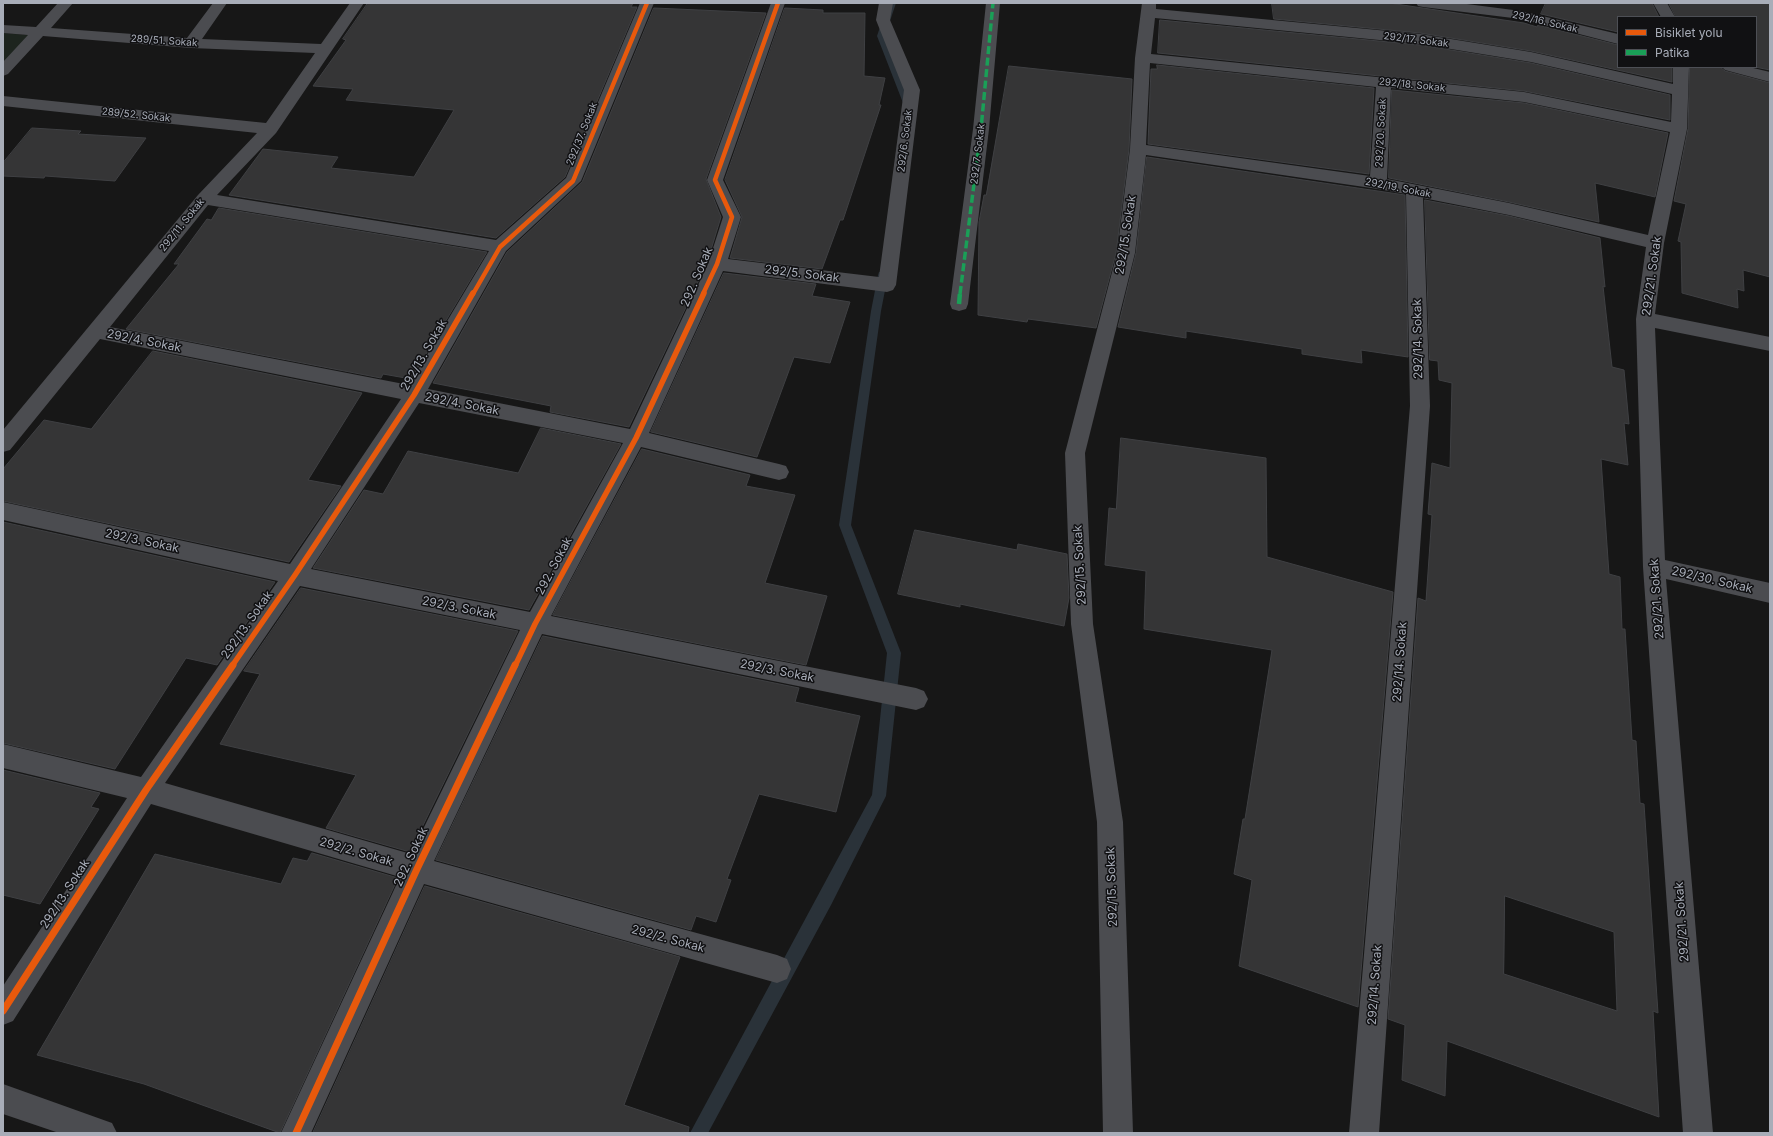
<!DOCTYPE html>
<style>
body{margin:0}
#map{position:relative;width:1773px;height:1136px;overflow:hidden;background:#171717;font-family:Inter,sans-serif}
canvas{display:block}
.frame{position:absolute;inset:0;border:4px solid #a8adb8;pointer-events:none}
.legend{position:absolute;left:1617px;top:16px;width:140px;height:52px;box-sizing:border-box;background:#111113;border:1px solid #4d4f55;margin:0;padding:5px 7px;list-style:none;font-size:12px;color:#a8adb8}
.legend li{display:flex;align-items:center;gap:8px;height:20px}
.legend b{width:20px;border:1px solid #4d4f55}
</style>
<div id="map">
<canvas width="1773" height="1136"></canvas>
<div class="frame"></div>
<ul class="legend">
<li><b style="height:5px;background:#e8590c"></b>Bisiklet yolu</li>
<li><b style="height:5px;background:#1a9f57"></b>Patika</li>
</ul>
</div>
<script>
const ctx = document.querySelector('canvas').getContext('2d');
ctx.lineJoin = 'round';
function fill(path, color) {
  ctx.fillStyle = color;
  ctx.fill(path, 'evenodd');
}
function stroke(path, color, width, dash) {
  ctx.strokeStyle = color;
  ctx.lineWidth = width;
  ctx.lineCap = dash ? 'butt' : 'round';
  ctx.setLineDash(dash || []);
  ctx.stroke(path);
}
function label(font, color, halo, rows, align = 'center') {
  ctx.font = font + ' Inter,sans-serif';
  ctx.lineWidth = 3;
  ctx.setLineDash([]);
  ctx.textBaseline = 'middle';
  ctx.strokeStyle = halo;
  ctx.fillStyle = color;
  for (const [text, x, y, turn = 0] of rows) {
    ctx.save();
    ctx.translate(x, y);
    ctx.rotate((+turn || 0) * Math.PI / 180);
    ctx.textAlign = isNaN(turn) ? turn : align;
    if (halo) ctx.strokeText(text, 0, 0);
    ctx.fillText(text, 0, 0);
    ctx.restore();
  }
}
fill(new Path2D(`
 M3 33 37 36 3 73Z`), '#1d241e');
fill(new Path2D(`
 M888 3H896L885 36 915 108 910 111 905 108 877 36Z
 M883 271 887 272 888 275 881 311 851 525 901 653 886 796 831 905 708 1133H690L872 795 887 653 839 525 871 311 878 275 879 272Z`), '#2a3239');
const building = new Path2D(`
 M368 3H633L631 7H637L565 177 496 238 229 195 263 149 338 157 331 168 414 177 454 110 346 100 353 89 313 86 346 40 343 39Z
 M1272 3H1389L1524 23 1537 27 1538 25 1618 45V67H1672V82L1531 51 1420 33 1274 19Z
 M1546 3H1652L1659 17H1618V32L1541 14Z
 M1669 3H1770V70L1755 67 1756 17H1676Z
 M654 8 766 13 706 179 721 217 707 263 629 427 550 412 551 406 433 383 507 252 582 182Z
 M785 8 823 10V13H865L864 76 885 78 879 105H881L843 220H840L822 269 730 258 742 217 725 180Z
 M1160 20 1420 45 1531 63 1670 95V120L1524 91 1158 53Z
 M1157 65 1374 88 1369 174 1148 144 1151 69H1157Z
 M1009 66 1132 79 1129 149 1116 253 1096 328 1028 319 1027 322 978 315 979 222 984 195H986Z
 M1690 67H1720L1725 71 1770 83V277L1743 270 1744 291 1737 289 1738 308 1682 293 1681 242 1678 241 1686 204 1674 201 1688 129Z
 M1392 90 1524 103 1668 133 1655 197 1595 183 1599 222 1509 202 1389 178Z
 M32 128 81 131 78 134 146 138 115 181 45 176 44 178 3 176V163Z
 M1147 157 1405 195 1408 357 1361 350 1362 363 1302 354V349L1186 331V338L1118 327 1136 253Z
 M1425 200 1509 216 1600 238 1605 287 1603 286 1612 367 1624 370 1629 424 1624 423 1628 465 1601 459 1609 574 1620 577 1622 629H1625L1632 740 1636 741 1640 803 1644 804 1658 1013 1653 1011 1659 1117 1447 1041 1445 1096 1402 1080 1405 1025 1388 1019 1418 598 1426 601 1432 515 1428 514 1432 463 1450 468 1452 383 1439 380 1438 361 1430 360ZM1505 896 1614 932 1617 1011 1504 974Z
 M219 208 487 252 411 379 383 374 381 378 126 329 179 264H174L207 219 211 220Z
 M724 273 816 284 812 296 850 302 830 363 794 357 757 457 651 432Z
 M153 351 362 393 308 480 341 486 289 562 3 501V469L44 420 91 429Z
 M541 428 621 444 529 610 313 568 364 490 383 494 408 451 518 473Z
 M1121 438 1266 458 1267 557 1393 592 1358 1007 1239 966 1252 880 1234 874 1243 819H1245L1272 650 1144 629 1146 571 1105 565 1109 508 1116 509Z
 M642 449 750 475 746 486 795 495 765 583 827 596 806 665 553 615Z
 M3 522 275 582 217 665 186 658 115 769 3 743Z
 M915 530 1017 550 1018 544 1067 554 1069 598 1064 626 960 604V607L898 594Z
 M301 588 518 631 410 852 326 828 356 775 220 744 260 674 244 671Z
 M543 636 799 688 795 702 860 716 836 812 759 794 727 879 731 880 716 922 696 916 691 930 436 860Z
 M3 770 100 793 91 807 99 809 40 904 3 895Z
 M312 853 398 878 280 1133 144 1084 37 1055 155 854 281 884 293 858 307 861Z
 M425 886 680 957 624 1105 689 1127 688 1133H313Z`);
fill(building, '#353536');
stroke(building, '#3f4043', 1);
fill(new Path2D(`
 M58 3H73L51 28 187 38 213 3H227L202 39 321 44 350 3H364L276 133 217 195 496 240 566 178 640 3H654L581 181 506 251 428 389 630 429 708 264 723 217 707 180 771 3H785L723 180 741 217 728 259 879 277 904 90 876 20 879 3H893L890 20 920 90 896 285 893 290 887 292 723 271 649 433 779 464 786 466 789 472 786 478 779 480 641 447 551 616 916 688 924 691 928 699 924 707 916 710 542 634 434 861 777 955 787 959 791 969 787 979 777 983 424 884 311 1133H281L400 877 151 804 13 1021 3 1025V986L127 798 3 768V744L141 777 278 581 3 520V502L290 564 401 399 100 339 10 450 3 452V430L198 195 257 133 3 106V96L266 123 315 53 191 48 43 36 8 74 3 76V62L28 35 3 33V25L36 27ZM208 205 489 251 409 385 110 327ZM419 403 623 443 530 612 311 569ZM300 586 520 630 411 854 165 783Z
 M986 3H1000L989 129 968 304 966 309 959 311 952 309 950 304 973 129Z
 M1142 3H1156V9L1420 34 1531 52 1673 84V67H1689L1687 129 1664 243 1655 314 1770 337V351L1655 328 1665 560 1770 583V603L1666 579 1713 1133H1683L1643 567 1636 319 1646 247 1509 215 1423 198 1430 406 1379 1133H1349L1410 406 1406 194 1378 189 1146 155 1135 253 1085 453 1093 624 1123 822 1133 1133H1103L1097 822 1071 624 1065 453 1117 253 1130 149 1135 58ZM1155 18 1420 44 1531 62 1672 94 1671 122 1524 92 1151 54ZM1150 63 1376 87 1370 176 1146 145ZM1391 88 1524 102 1670 132 1648 235 1509 203 1387 179Z
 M1416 3H1459L1521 11 1618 34V44L1521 19 1423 7 1418 6Z
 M1653 3H1667L1675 17H1661Z
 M1722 67H1749L1770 72V82L1725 70Z
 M3 1084 112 1123 117 1133H59L3 1114Z`), '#4b4c50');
stroke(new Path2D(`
 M960 294 981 129 993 3`), '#1a9f57', 3.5, [8, 3.5]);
stroke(new Path2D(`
 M959 304 960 293`), '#1a9f57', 4.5, [10, 4.5]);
stroke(new Path2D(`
 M473 294 500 247 573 181 647 3
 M703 294 717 264 732 217 715 180 778 3`), '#e8590c', 4.5);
stroke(new Path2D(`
 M232 666 295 575 414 395 473 293
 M515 666 535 624 636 438 704 293`), '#e8590c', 5.5);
stroke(new Path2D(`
 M3 1011 146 790 233 665
 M296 1133 417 869 515 665`), '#e8590c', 7);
label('10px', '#a8adb8', '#111113', [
 ["292/16. Sokak",1545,22,13],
 ["292/17. Sokak",1416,40,7],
 ["289/51. Sokak",164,41,4],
 ["292/18. Sokak",1412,85,6],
 ["289/52. Sokak",136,115,6],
 ["292/20. Sokak",1381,133,-87],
 ["292/37. Sokak",582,134,-68],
 ["292/6. Sokak",905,141,-83],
 ["292/7. Sokak",978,154,-83],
 ["292/19. Sokak",1398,188,11],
 ["292/11. Sokak",182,225,-51]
]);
label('12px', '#a8adb8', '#111113', [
 ["292/15. Sokak",1126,235,-81],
 ["292/5. Sokak",802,274,7],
 ["292/21. Sokak",1652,276,-82],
 ["292. Sokak",697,277,-67],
 ["292/14. Sokak",1418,339,-91],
 ["292/4. Sokak",144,341,11],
 ["292/13. Sokak",424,355,-60],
 ["292/4. Sokak",462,404,11],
 ["292/3. Sokak",142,541,12],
 ["292/15. Sokak",1080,565,-93],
 ["292. Sokak",554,566,-62],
 ["292/30. Sokak",1712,580,13],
 ["292/21. Sokak",1657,599,-94],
 ["292/3. Sokak",459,608,11],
 ["292/13. Sokak",247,625,-55],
 ["292/14. Sokak",1400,662,-86],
 ["292/3. Sokak",777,671,11],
 ["292/2. Sokak",356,852,16],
 ["292. Sokak",411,857,-65],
 ["292/15. Sokak",1112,887,-92],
 ["292/13. Sokak",65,894,-57],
 ["292/21. Sokak",1682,922,-94],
 ["292/2. Sokak",668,939,15],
 ["292/14. Sokak",1375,985,-86]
]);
</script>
